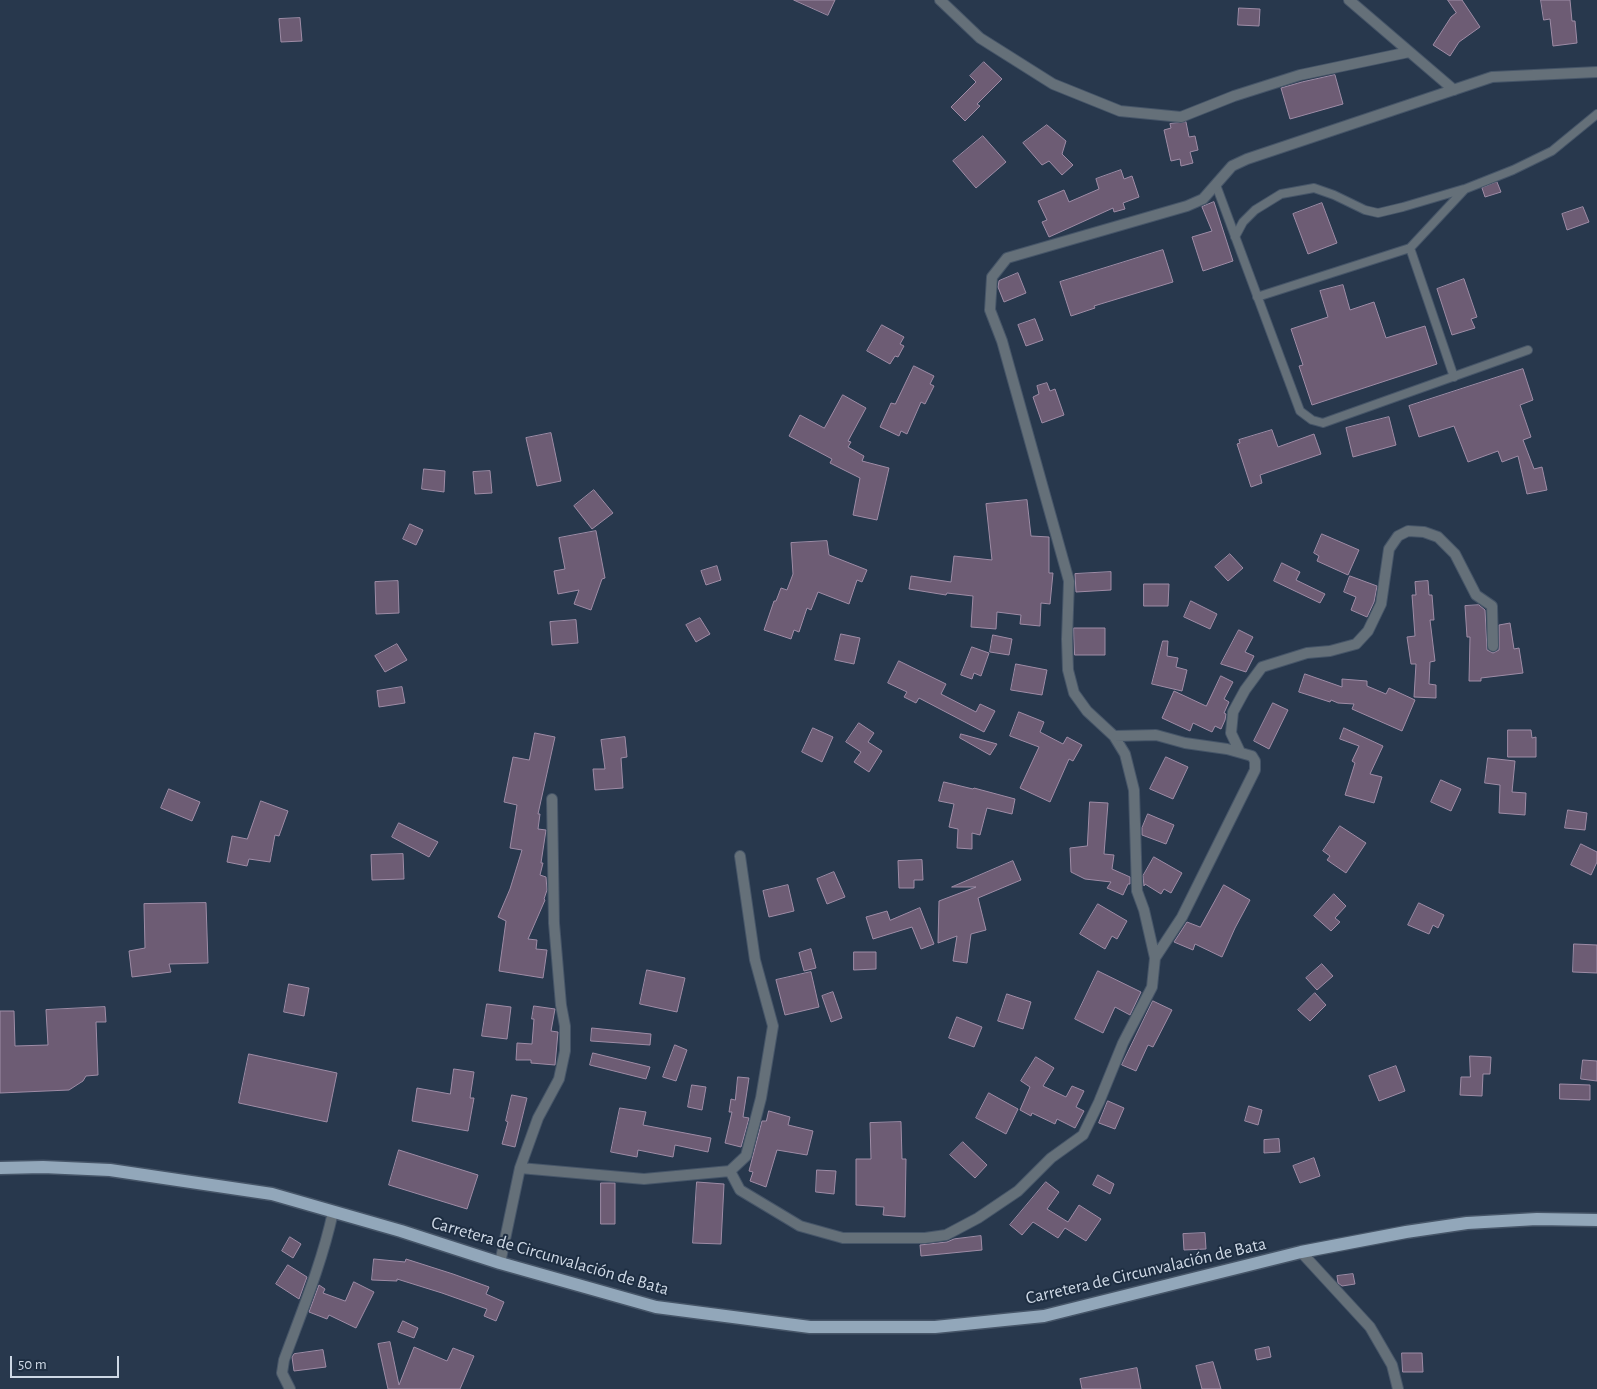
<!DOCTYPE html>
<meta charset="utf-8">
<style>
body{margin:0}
#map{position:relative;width:1597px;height:1389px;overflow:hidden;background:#28384d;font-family:"Alegreya Sans",sans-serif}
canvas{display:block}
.scale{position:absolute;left:10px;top:1356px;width:109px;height:22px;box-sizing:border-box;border:2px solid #ced8e5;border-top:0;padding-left:6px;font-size:15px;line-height:18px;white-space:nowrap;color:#ced8e5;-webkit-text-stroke:4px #1e2e42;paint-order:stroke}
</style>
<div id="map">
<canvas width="1597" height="1389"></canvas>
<div class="scale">50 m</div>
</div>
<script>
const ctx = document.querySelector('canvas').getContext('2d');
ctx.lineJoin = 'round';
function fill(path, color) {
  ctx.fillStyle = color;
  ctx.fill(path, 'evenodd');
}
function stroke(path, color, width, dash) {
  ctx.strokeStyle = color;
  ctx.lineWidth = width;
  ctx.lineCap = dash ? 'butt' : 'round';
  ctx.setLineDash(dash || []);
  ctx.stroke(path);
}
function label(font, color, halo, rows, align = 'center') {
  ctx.font = font + ' "Alegreya Sans",sans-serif';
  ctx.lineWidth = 4;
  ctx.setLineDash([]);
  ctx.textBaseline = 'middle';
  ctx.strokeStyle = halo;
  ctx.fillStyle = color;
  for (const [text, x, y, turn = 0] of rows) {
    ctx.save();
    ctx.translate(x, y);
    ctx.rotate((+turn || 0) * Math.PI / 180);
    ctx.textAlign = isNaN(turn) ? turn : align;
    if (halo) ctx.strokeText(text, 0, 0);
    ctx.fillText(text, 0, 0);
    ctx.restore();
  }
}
const building = new Path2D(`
 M794 0H835L828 15Z
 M1448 0H1462L1480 27 1459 42 1450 56 1433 45 1451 17 1456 13Z
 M1541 0H1570L1572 21H1575L1577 43 1553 46 1550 19 1544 20Z
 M1239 8 1260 9 1259 26 1238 25Z
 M300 18 302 41 281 42 279 19Z
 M984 62 1002 79 977 104 980 106 965 121 951 107 976 82 970 76Z
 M1335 75 1343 104 1290 119 1281 88 1302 82Z
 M1186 122 1189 137 1195 136 1198 150 1190 152 1193 163 1181 166 1180 159 1171 161 1164 130 1171 128 1170 124Z
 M1047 125 1066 141 1062 154 1073 165 1062 175 1049 161 1042 165 1023 143Z
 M983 136 1006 162 976 188 953 161Z
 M1121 170 1124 179 1132 176 1139 197 1123 203 1125 209 1114 212 1113 208 1049 237 1042 222 1047 220 1038 201 1064 190 1069 202 1099 189 1096 179Z
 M1497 182 1501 192 1485 197 1482 188Z
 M1214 202 1233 261 1203 271 1192 237 1212 231 1202 207Z
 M1322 203 1337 243 1308 254 1293 214Z
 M1583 207 1589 222 1567 230 1562 214Z
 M1163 250 1173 282 1094 306 1095 308 1071 316 1060 282Z
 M1018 273 1026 293 1004 302 998 287 999 281Z
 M1464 279 1477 317 1471 319 1475 328 1452 335 1437 289Z
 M1343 285 1350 310 1374 302 1386 338 1425 326 1437 364 1312 405 1299 366 1303 365 1291 329 1328 317 1320 291Z
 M1035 319 1043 340 1026 346 1018 325Z
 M882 325 904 337 900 344 904 346 898 357 895 356 890 364 867 351Z
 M914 366 934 376 930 384 934 386 925 404 921 402 907 434 901 431 899 436 880 427 891 403 895 404Z
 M1523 369 1533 400 1520 405 1531 437 1523 440 1534 469 1542 467 1547 490 1527 494 1518 456 1502 462 1498 451 1468 462 1454 426 1419 437 1409 406Z
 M1047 383 1050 391 1055 389 1064 415 1042 423 1033 397 1039 394 1037 386Z
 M843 395 866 408 848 441 851 442 848 447 864 456 862 461 889 468 877 520 853 515 860 478 830 463 832 459 789 436 800 415 824 428Z
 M1389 417 1396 445 1353 457 1346 428Z
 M1272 430 1278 447 1314 434 1321 454 1260 475 1262 483 1251 487 1237 444 1240 443 1239 440Z
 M551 433 561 481 537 486 526 438Z
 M424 469 445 471 444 492 422 489Z
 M490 471 492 493 475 494 473 472Z
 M594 490 613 513 592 529 574 506Z
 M1027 500 1031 536 1049 537V573H1053L1050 604 1041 603 1040 626 1020 624 1021 615 997 612 996 629 971 627 973 596 947 593 946 595 909 589 911 576 951 582 954 556 992 560 986 504Z
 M410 524 423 530 416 545 403 539Z
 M596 531 605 578 602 579 591 610 574 604 579 590 558 594 554 571 565 569 559 538Z
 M1322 534 1359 550 1348 575 1317 561 1319 556 1314 553Z
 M827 541 829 555 867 570 862 582 857 580 849 604 818 592 811 610 807 608 799 632 794 630 791 639 764 630 774 601H776L781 588 787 590 793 574 791 543Z
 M1230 554 1243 568 1228 581 1215 567Z
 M1282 563 1300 572 1296 580 1325 594 1320 603 1274 581Z
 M717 566 721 580 706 585 701 571Z
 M1111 572V590L1076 592 1075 574Z
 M1350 576 1377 586 1374 602 1367 617 1351 610 1356 597 1344 592Z
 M398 581 399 613 376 614 375 582Z
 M1428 581 1429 595H1432L1434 620H1430L1435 661 1430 662 1429 684 1436 685V698L1414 697 1416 664H1411L1407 637 1415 636 1412 595H1416L1415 582Z
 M1144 584H1169L1168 606H1144Z
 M1191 601 1217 614 1210 629 1184 617Z
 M1479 605 1485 610 1487 650 1493 653 1499 650V625L1510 623 1514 649 1519 648 1523 673 1481 678V681H1469L1470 637H1467L1465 606Z
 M700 618 710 634 696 642 686 625Z
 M576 620 578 643 552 645 550 622Z
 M1074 628H1105V655H1075Z
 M1239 630 1253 637 1245 652 1254 656 1246 672 1221 664Z
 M841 634 860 638 854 664 835 660Z
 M993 635 1012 639 1009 655 990 652Z
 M1163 641H1168L1167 656 1178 658 1176 667 1187 670 1182 691 1152 684Z
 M397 644 407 660 385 672 375 656Z
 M972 647 989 653 981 676 974 673 972 679 961 675Z
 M899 661 946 684 941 694 976 712 980 704 995 711 984 732 919 698 916 703 904 697 907 692 888 683Z
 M1016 664 1047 670 1042 695 1011 690Z
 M1305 674 1342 687V679L1367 681V686L1386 694 1389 688 1415 700 1402 731 1352 709 1354 704 1338 703 1331 700 1330 702 1299 692Z
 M1221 676 1233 682 1224 699 1229 702 1224 713 1226 714 1225 720 1221 729 1215 726 1212 732 1193 723 1190 731 1162 718 1174 691 1206 706Z
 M402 687 405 703 379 707 377 691Z
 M1273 703 1288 710 1269 749 1254 741Z
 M1019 712 1044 722 1040 732 1063 744 1067 737 1082 745 1073 761 1069 759 1050 802 1020 788 1039 747 1010 736Z
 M859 723 874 733 868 742 882 751 869 772 854 762 861 752 846 742Z
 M813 728 833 737 822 762 802 752Z
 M1344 728 1383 746 1370 774 1382 777 1374 803 1345 795 1355 763 1352 761 1359 746 1340 739Z
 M1508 730H1531L1532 738 1536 737V757H1508Z
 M535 733 555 737 538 814H540L538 829 546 830 541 863H543L540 875 546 877 547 890 544 899 545 900 528 939 537 940 536 949 547 950 543 978 499 971 506 921 498 917 510 889 522 850 510 848 517 805 504 802 513 757 529 760Z
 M961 734 997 744 990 755 960 738Z
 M625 737 627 757 621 758 623 788 595 790 593 769H605L601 740Z
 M1166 757 1188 767 1173 799 1150 789Z
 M1488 758 1515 761 1512 792 1526 793 1525 815 1499 813 1500 785 1485 783Z
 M1441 780 1461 789 1451 811 1431 802Z
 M944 782 973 789 974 788 1015 799 1012 814 987 808 980 835 972 833V849L957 848 958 829 949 827 954 804 939 801Z
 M169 789 200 802 192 821 161 808Z
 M261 801 288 811 279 836 275 835 270 862 249 859 247 866 227 862 232 836 247 839Z
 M1090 802 1108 803 1104 854 1114 855 1112 869 1130 877V884H1128L1123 895 1107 888 1111 882 1085 879 1071 872 1070 848 1087 846Z
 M1568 810 1587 813 1585 830 1565 828Z
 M1148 814 1174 825 1166 844 1142 835V828Z
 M399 823 438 842 429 857 392 837Z
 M1340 826 1366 843 1346 873 1327 860 1330 856 1323 851Z
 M1581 844 1597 852V862L1591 875 1571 865Z
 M403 854 404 879 372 880 371 855Z
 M1154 857 1182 873 1171 893 1164 889 1161 894 1145 884 1144 886 1143 876Z
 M922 860 923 880H914V888H899L898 861Z
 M1013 861 1021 880 978 898 986 930 971 934 967 963 953 961 957 936 938 943 939 901 976 887H952Z
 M834 872 845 897 827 904 817 879Z
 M788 885 794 911 769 917 763 891Z
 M1224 885 1250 900 1235 928 1222 957 1195 944 1193 950 1174 942 1187 922 1200 927Z
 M1334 894 1346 906 1335 918 1340 922 1331 931 1314 916Z
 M206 903 208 963 169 964 171 972 132 977 129 951 145 948 144 904Z
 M1419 903 1444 915 1438 928 1433 925 1429 934 1408 925Z
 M1098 904 1127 921 1117 939 1112 936 1105 949 1080 934Z
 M920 908 934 944 921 949 912 927 873 939 866 917 887 911 890 920Z
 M1574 944 1597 945V973L1573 972Z
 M811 949 816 968 804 971 799 953Z
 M854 952H876V969L854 970Z
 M1322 964 1333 976 1317 990 1306 978Z
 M647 970 685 978 677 1012 640 1004Z
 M1098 971 1141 992 1130 1015 1115 1007 1103 1033 1075 1019Z
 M811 972 819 1007 785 1015 776 980Z
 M289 984 309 988 304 1016 284 1012Z
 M833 992 842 1018 831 1022 822 996Z
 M1315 993 1326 1005 1310 1021 1298 1010Z
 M1007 994 1031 1002 1023 1029 998 1021Z
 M1153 1001 1172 1010 1153 1047 1148 1045 1136 1071 1122 1065Z
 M487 1004 511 1007 507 1039 482 1036Z
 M534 1006 555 1009 551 1031 558 1032 555 1065 531 1063V1060H516L517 1043 532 1044 534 1019H532Z
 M105 1007 106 1022H96L98 1075 86 1076 83 1081 69 1090 0 1093V1011H14L15 1046 48 1045 46 1010Z
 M957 1017 982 1027 974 1047 949 1038Z
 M592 1028 651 1034 650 1045 591 1041Z
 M675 1045 687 1050 676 1081 663 1077Z
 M593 1053 650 1067 646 1079 590 1065Z
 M249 1054 337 1073 327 1122 239 1103Z
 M1470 1056 1491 1057 1490 1074H1483L1482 1096 1460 1095 1461 1077H1470Z
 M1036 1057 1054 1068 1043 1086 1066 1097 1072 1086 1084 1091 1076 1107 1084 1111 1075 1128 1057 1119 1055 1124 1032 1113 1031 1116 1020 1110 1030 1087 1021 1081Z
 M1583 1060 1597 1061V1081L1581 1079Z
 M1396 1066 1405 1091 1379 1101 1369 1076Z
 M454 1069 474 1072 470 1098H474L468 1131 412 1121 417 1088 450 1094Z
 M738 1077 749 1078 743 1117 749 1118 741 1147 725 1143 732 1112H729L731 1099 735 1100Z
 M1560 1084 1590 1085V1100L1560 1099Z
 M692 1085 706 1087 702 1110 688 1107Z
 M989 1093 1018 1109 1006 1134 976 1118Z
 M512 1095 527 1098 515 1147 502 1144 508 1122 506 1121Z
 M1108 1101 1124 1108 1115 1129 1099 1123Z
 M1249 1106 1262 1110 1258 1125 1245 1121Z
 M620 1108 646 1112 643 1125 711 1138 708 1152 675 1145 673 1157 638 1150 637 1157 611 1152Z
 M769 1111 790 1117 788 1125 813 1131 807 1155 777 1150 766 1187 750 1181 753 1172 749 1171 762 1121H766Z
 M901 1122 902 1159H906L905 1217 883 1215 884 1207 856 1205V1159H871L870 1123Z
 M1279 1139 1280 1152 1264 1153V1140Z
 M963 1142 987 1165 975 1178 950 1155Z
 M399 1150 478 1175 467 1209 389 1185Z
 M1314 1158 1320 1176 1300 1183 1293 1166Z
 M817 1170 836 1171 834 1194 816 1192Z
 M1098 1175 1114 1184 1110 1194 1093 1185Z
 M697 1182 724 1184 721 1244 693 1243Z
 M1046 1182 1059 1192 1047 1209 1068 1222 1079 1205 1101 1219 1086 1241 1065 1228 1058 1238 1033 1222 1022 1235 1010 1225Z
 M601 1183H615V1224H601Z
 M1205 1233 1206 1249 1184 1250 1183 1234Z
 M981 1236 982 1250 921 1256 920 1245 947 1242 954 1239Z
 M290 1237 301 1244 293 1258 282 1251Z
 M374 1259 405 1262 406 1259 453 1274 489 1287 486 1294 504 1302 496 1321 484 1316 487 1309 442 1293 397 1279V1281L372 1280Z
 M288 1265 307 1277 299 1299 276 1284Z
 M1353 1274 1355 1284 1342 1286 1338 1283 1337 1276Z
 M354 1282 374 1292 356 1328 329 1315 327 1319 309 1312 319 1285 325 1289 323 1293 345 1301Z
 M403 1321 418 1328 414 1338 398 1332Z
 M390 1342 399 1385 414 1347 447 1361 453 1348 474 1356 460 1389H388L378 1344Z
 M1269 1347 1271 1357 1257 1360 1255 1350Z
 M323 1350 326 1367 294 1371 292 1357 294 1354Z
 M1402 1353H1422L1423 1372H1403Z
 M1213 1362 1221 1389H1202L1196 1366Z
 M1137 1368 1141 1389H1082L1080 1379Z`);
fill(building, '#6d5c74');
stroke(building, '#9e8ca6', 1);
const service = new Path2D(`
 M1216 185 1300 411 1312 420 1323 423 1528 350
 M1235 237 1243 222 1255 210 1281 194 1314 188 1334 195 1365 210 1378 213 1403 207 1464 189
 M1410 248 1454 377
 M1257 297 1410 248 1465 189 1513 170 1552 151 1597 114`);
const minor = new Path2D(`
 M940 0 980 38 1053 84 1120 111 1181 117 1234 96 1300 75 1409 52
 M1349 0 1454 90
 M1114 736 1156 735 1185 743 1227 749 1252 756 1255 761V770L1182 917 1155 958
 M1240 752 1231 733 1233 712 1245 690 1262 667 1307 653 1330 651 1356 644 1368 631 1381 604 1389 549 1398 536 1408 531 1424 532 1438 537 1455 554 1476 595 1492 606 1493 646
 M520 1168 644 1179 730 1171 740 1190 800 1226 843 1238H925L946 1235 978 1218 1018 1191 1051 1158 1083 1135 1099 1102 1123 1043 1152 987 1155 958 1144 910 1137 891 1134 790 1125 754 1114 736 1087 711 1074 693 1068 670 1067 639 1069 581 1002 341 990 310 992 277 1007 258 1187 206 1203 199 1232 166 1247 159 1492 77 1597 72
 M730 1171 746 1156 761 1098 773 1026 755 960 740 856
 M1301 1252 1370 1327 1392 1365 1398 1389
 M500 1263 520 1168 538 1118 559 1079 565 1051V1026L561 1005 554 923 552 799
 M290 1389 282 1373 284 1360C302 1311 322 1263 333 1212`);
const primary = new Path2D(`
 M0 1168 43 1167 110 1170 272 1194 401 1231 500 1263 656 1307 810 1327H935L1044 1316 1301 1252 1406 1232 1467 1223 1537 1219 1597 1220`);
stroke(service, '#465568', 10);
stroke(minor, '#465568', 12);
stroke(primary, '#465568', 15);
stroke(service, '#657079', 8);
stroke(minor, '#657079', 10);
stroke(primary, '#92a7ba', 12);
label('18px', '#ced8e5', '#1e2e42', [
 ["Carretera de Circunvalación de Bata",550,1256,16],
 ["Carretera de Circunvalación de Bata",1146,1271,-13]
]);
</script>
